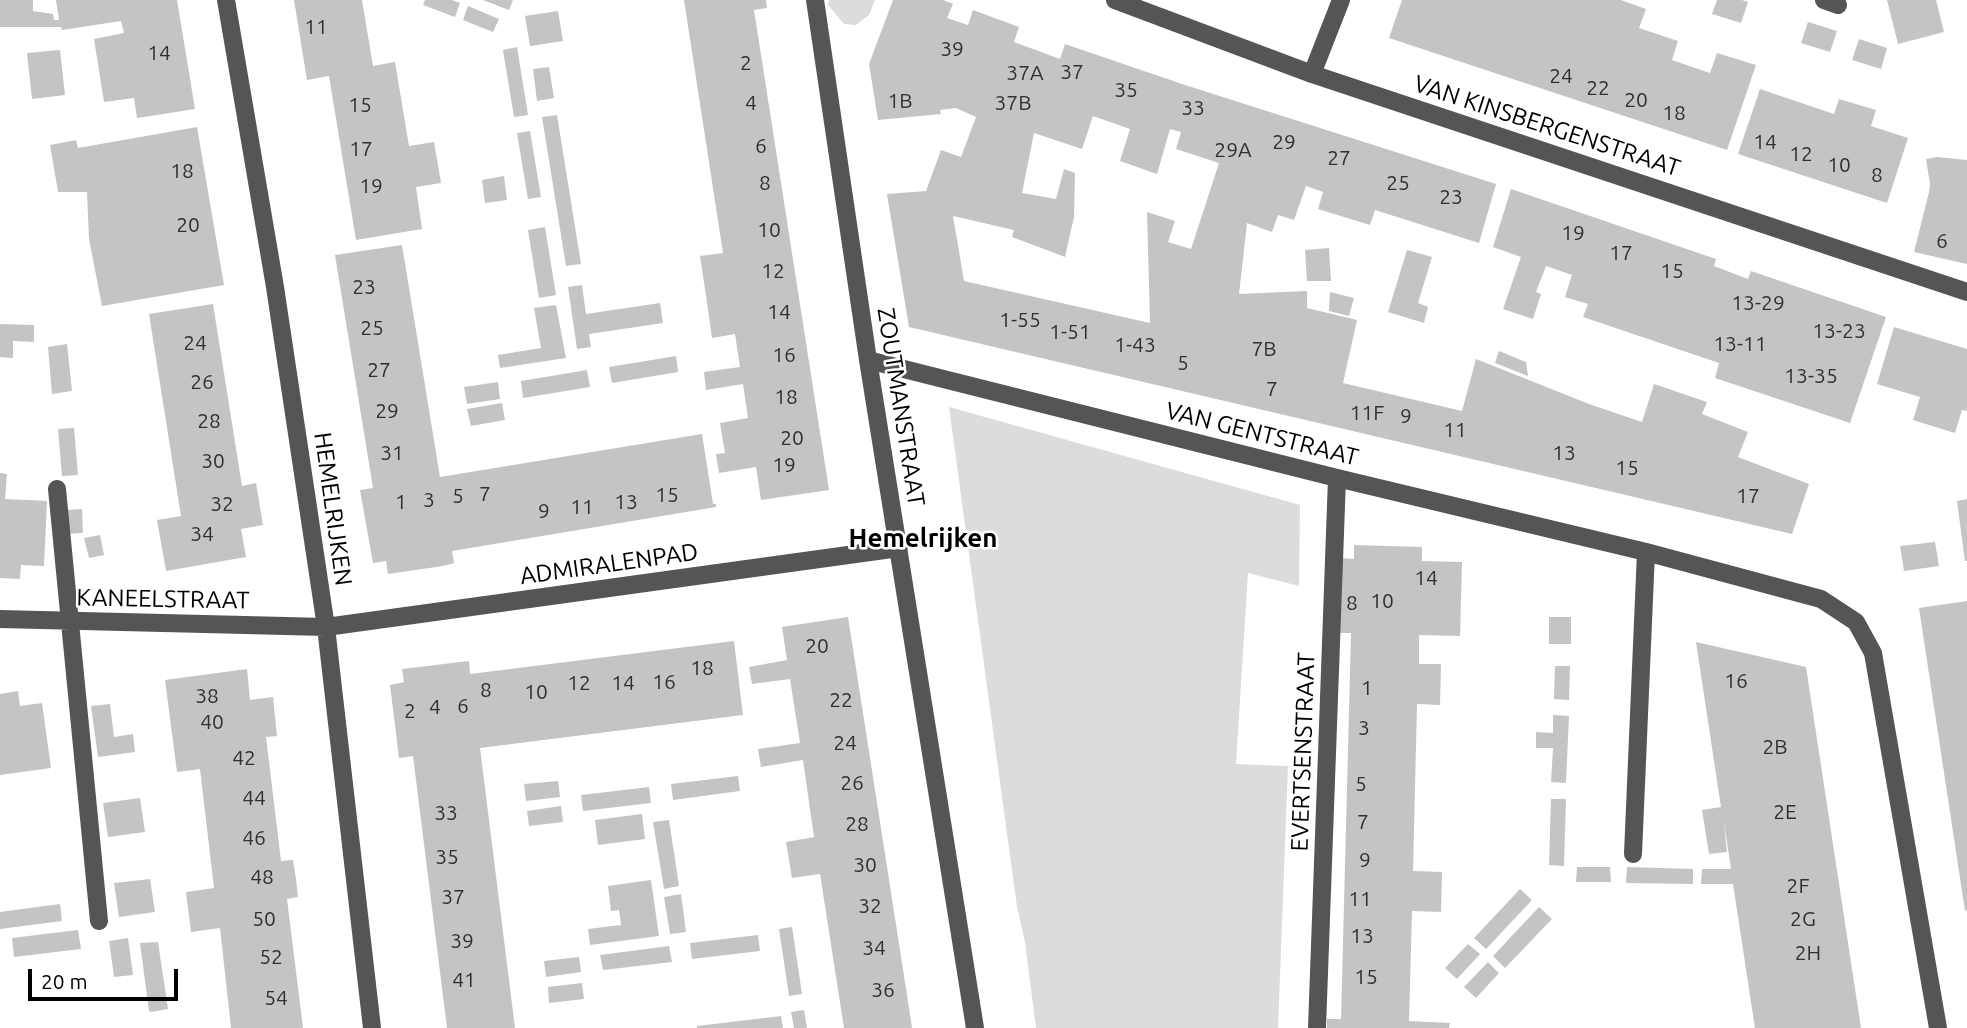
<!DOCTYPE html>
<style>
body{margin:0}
#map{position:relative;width:1967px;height:1028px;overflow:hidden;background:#fff;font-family:Ubuntu,sans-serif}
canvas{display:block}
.scale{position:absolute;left:28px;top:969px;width:150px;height:32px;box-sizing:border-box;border:4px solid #000;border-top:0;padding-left:9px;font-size:21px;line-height:24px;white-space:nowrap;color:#000;-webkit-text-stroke:5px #fff;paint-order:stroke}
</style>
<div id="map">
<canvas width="1967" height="1028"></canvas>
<div class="scale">20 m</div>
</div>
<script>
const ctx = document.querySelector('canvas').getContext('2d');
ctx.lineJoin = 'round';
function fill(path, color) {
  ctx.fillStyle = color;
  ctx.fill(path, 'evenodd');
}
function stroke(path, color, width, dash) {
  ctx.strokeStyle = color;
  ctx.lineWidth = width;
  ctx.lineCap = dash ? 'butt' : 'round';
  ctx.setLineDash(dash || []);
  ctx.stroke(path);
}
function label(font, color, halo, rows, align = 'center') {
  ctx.font = font + ' Ubuntu,sans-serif';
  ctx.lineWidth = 5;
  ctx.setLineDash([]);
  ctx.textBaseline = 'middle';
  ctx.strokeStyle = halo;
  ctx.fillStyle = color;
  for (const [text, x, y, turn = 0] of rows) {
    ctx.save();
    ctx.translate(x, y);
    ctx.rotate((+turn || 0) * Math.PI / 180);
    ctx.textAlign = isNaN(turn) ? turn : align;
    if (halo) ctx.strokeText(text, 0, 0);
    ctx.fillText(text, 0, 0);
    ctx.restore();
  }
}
fill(new Path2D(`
 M829 0H875L869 15 856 25 844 24 828 5Z
 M949 407 1300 505 1299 586 1248 573 1236 764 1288 766 1278 1028H1036L1025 942 1017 907Z`), '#dcdcdc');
fill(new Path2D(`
 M0 0H33V11L53 14 54 20H59L56 0H177L195 109 137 118 134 98 104 102 94 39 124 33 121 21 62 30 61 27H0Z
 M294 0H362L373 66 395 62 409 146 434 142 441 183 416 187 422 229 356 240 329 76 307 80Z
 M425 0H452L460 3 455 17 423 5Z
 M483 0H513L509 10Z
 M684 0H766L767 8 754 10 829 490 761 500 756 467 719 473 716 454 725 453 720 423 748 418 743 384 706 390 704 372 740 367 735 334 712 338 706 296 700 256 723 253Z
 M893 0H943L953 4 947 18 968 25 973 10 1019 27 1014 42 1060 59 1065 44 1182 84 1496 184 1479 243 1375 210 1370 225 1318 209 1323 192 1306 186 1294 220 1278 215 1272 232 1247 223 1239 294 1307 291V308L1357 320 1343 383 1462 411 1476 359 1589 404 1642 422 1654 384 1707 402 1702 414 1748 432 1738 457 1809 484 1792 534 909 327 887 194 926 191 941 150 961 157 976 117 956 108 940 110 941 114 878 120 869 64ZM1093 116 1130 129 1120 161 1157 174 1170 129 1181 132 1176 149 1219 163 1191 249 1168 242 1175 221 1147 212 1150 323 964 281 953 216 1014 230 1012 237 1065 257 1074 217 1075 173 1064 169 1056 199 1022 193 1034 133 1082 149Z
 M1402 0H1621L1646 9 1639 28 1678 41 1672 60 1710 73 1717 53 1756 65 1727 150 1389 38Z
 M1717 0H1742L1748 2 1741 23 1712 14Z
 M1887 0H1936L1944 32 1898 44Z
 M468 6 499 19 493 32 463 20Z
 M558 11 563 41 530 46 525 16Z
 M1808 22 1837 31 1830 52 1801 43Z
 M1859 39 1887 48 1881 69 1852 60Z
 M517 47 528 115 514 117 503 50Z
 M60 50 65 95 32 99 27 53Z
 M549 67 554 98 537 101 533 69Z
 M1760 89 1834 114 1839 99 1876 110 1871 126 1908 138 1887 203 1738 154Z
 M557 115 581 264 566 266 542 117Z
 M197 127 224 285 102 306 89 239 87 192H58L50 145 76 140 78 148Z
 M530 131 541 197 528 199 517 133Z
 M1937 157 1967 160V264L1914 252 1929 192 1930 184 1926 159Z
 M504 176 507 200 485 203 482 180Z
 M1511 189 1716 259 1714 266 1748 279 1751 271 1886 317 1850 423 1715 378 1719 363 1583 317 1588 304 1565 297 1572 275 1546 266 1536 292 1541 294 1533 319 1503 309 1521 257 1493 247Z
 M545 227 556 295 539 298 528 230Z
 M402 245 440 477 702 434 713 504H716V507L452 551 454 563 443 566 388 574 386 561 373 563 360 490 373 488 335 255Z
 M1329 248 1331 281H1307L1305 250Z
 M1407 250 1432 257 1418 303 1428 307 1424 323 1388 312Z
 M582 285 586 314 660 303 663 323 589 334 591 347 577 349 568 287Z
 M1330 292 1354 298 1349 316 1329 311Z
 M213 304 242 486 256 483 263 525 241 529 246 557 166 571 157 520 181 516 149 314Z
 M556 305 566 358 500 368 498 355 541 348 534 308Z
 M0 324 34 325V342L13 341V358L0 357Z
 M1894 327 1967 349V411L1962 410 1955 433 1913 420 1920 397 1877 384Z
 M67 344 72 391 52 394 48 347Z
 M1499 351 1526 362 1528 376 1495 363Z
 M676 356 678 372 612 383 609 367Z
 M587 370 590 387 523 398 521 381Z
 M498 382 500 399 467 404 464 387Z
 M502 403 505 420 471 426 467 409Z
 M74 428 78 475 62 476 58 429Z
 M0 473 7 474 5 499 47 501 44 566 21 565 20 579 0 578Z
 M1967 499V561H1965L1957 501Z
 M82 509 83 533 66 534 65 510Z
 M100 535 104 555 89 558 84 538Z
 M1935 542 1939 566 1904 571 1900 546Z
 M1354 545 1422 547V561L1462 562 1460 636 1419 635V664H1441L1440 705 1417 704 1413 871 1442 872 1441 912 1412 911 1409 1021 1450 1023 1449 1028H1327V1019H1341L1351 633H1338L1340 558 1354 559Z
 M1967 601V910L1965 911 1919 608Z
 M848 617 900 950 912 1028H844L820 874 792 878 786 842 814 837 803 760 761 767 758 749 800 743 790 679 752 684 749 667 787 660 782 627Z
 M1549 617H1571V644H1549Z
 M734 641 743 715 480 748 515 1028H447L413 756 399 758 390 685 404 682 402 669 469 661 470 674Z
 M1696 642 1806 667 1861 1028H1755L1733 884H1701L1702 869H1731L1724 822 1727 852 1709 854 1702 810 1721 807Z
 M1555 666H1570L1569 700 1554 699Z
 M247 669 250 700 273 697 277 736 266 737 281 861 293 860 296 879 298 897 287 899 303 1028H231L220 928 191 932 186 892 214 888 200 769 177 772 165 680Z
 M18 691 20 706 42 703 51 768 0 775V694Z
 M110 704 114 737 133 734 135 752 98 757 91 706Z
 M1553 715 1569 716 1566 783 1551 782 1553 748H1536V732L1553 733Z
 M738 776 740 791 673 800 671 784Z
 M558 781 560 797 526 801 524 784Z
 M649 787 651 803 583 811 581 795Z
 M140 798 145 832 108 837 103 803Z
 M1551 799H1566L1564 866 1549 865Z
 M561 806 563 822 529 826 527 811Z
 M642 814 645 839 598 845 595 820Z
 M669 820 679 886 664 889 653 822Z
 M1577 867H1610L1611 882H1576Z
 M1627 867 1693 869V884L1626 883Z
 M150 879 155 912 119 917 114 883Z
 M651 880 659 936 590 945 588 929 621 925 619 910 611 911 608 886Z
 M1520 889 1532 900 1486 949 1474 938Z
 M681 894 686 932 670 934 664 897Z
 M60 904 62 921 0 929V912Z
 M1539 907 1552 919 1505 968 1493 956Z
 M792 927 802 994 789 996 779 929Z
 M78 930 81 949 14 957 12 938Z
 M758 935 760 951 692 959 690 943Z
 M128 938 133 975 114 977 109 941Z
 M158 942 168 1009 151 1012 149 1011 140 943Z
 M1468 944 1480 954 1457 979 1445 968Z
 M669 946 672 962 603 970 600 955Z
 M579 957 581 972 546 977 544 961Z
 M1488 962 1499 973 1476 998 1464 987Z
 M582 983 584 999 549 1003 548 987Z
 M804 1010 807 1028H794L791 1012Z
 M781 1016 783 1028H697V1026Z`), '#c4c4c4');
stroke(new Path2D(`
 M226 0 275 287 326 627 372 1028
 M815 0 868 360 975 1028
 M1115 0 1312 74 1967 292
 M1824 0 1838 5
 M1312 74 1341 0
 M868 360 1337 478 1646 552 1821 599 1856 622 1873 653 1938 1028
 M57 489 99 921
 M0 619 326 627 899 548
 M1633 854 1646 552
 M1317 1028 1337 478`), '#555', 18);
label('21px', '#313131', null, [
 ["11",316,27],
 ["39",952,49],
 ["14",159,53],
 ["2",746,63],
 ["37",1072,72],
 ["37A",1025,73],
 ["24",1561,76],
 ["22",1598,88],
 ["35",1126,90],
 ["20",1636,100],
 ["1B",900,101],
 ["4",751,103],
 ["37B",1013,103],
 ["15",360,105],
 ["33",1193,108],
 ["18",1674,113],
 ["29",1284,142],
 ["14",1765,142],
 ["6",761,146],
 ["17",361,149],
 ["29A",1233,150],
 ["12",1801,154],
 ["27",1339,158],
 ["10",1839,165],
 ["18",182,171],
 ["8",1877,175],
 ["8",765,183],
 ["25",1398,183],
 ["19",371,186],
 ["23",1451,197],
 ["20",188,225],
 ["10",769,230],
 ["19",1573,233],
 ["6",1942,241],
 ["17",1621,253],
 ["12",773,271],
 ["15",1672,271],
 ["23",364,287],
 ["13-29",1758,303],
 ["14",779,312],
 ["1-55",1020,320],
 ["25",372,328],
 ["13-23",1839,331],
 ["1-51",1070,332],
 ["24",195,343],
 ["13-11",1740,344],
 ["1-43",1135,345],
 ["7B",1264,349],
 ["16",784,355],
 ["5",1183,363],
 ["27",379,370],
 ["13-35",1811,376],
 ["26",202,382],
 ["7",1272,389],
 ["18",786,397],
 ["29",387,411],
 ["11F",1367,413],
 ["9",1406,416],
 ["28",209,421],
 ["11",1455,430],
 ["20",792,438],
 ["31",392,453],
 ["13",1564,453],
 ["30",213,461],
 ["19",784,465],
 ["15",1627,468],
 ["7",485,494],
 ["15",667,495],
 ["5",458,496],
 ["17",1748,496],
 ["3",429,500],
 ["1",401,502],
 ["13",626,502],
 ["32",222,504],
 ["11",582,507],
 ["9",544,511],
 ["34",202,534],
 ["14",1426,578],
 ["10",1382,601],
 ["8",1352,603],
 ["20",817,646],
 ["18",702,668],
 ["16",1736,681],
 ["16",664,682],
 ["12",579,683],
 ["14",623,683],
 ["1",1367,688],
 ["8",486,690],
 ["10",536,692],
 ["38",207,696],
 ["22",841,700],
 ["6",463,706],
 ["4",435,707],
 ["2",410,711],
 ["40",212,722],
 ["3",1364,728],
 ["24",845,743],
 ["2B",1775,747],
 ["42",244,758],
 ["26",852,783],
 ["5",1361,784],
 ["44",254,798],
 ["2E",1785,812],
 ["33",446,813],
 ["7",1363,822],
 ["28",857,824],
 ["46",254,838],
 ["35",447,857],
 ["9",1365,860],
 ["30",865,865],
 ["48",262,877],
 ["2F",1798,886],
 ["37",453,897],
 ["11",1360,899],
 ["32",870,906],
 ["50",264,919],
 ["2G",1803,919],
 ["13",1362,936],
 ["39",462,941],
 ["34",874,948],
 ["2H",1808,953],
 ["52",271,957],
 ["15",1366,977],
 ["41",464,980],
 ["36",883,990],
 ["54",276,998]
]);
label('24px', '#000', '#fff', [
 ["VAN KINSBERGENSTRAAT",1547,126,18],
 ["ZOUTMANSTRAAT",901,407,81],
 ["VAN GENTSTRAAT",1262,434,14],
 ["HEMELRIJKEN",333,509,82],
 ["ADMIRALENPAD",609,564,-8],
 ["KANEELSTRAAT",163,599,1],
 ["EVERTSENSTRAAT",1303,752,-88]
]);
label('bold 26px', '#000', '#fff', [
 ["Hemelrijken",923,538]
]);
</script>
